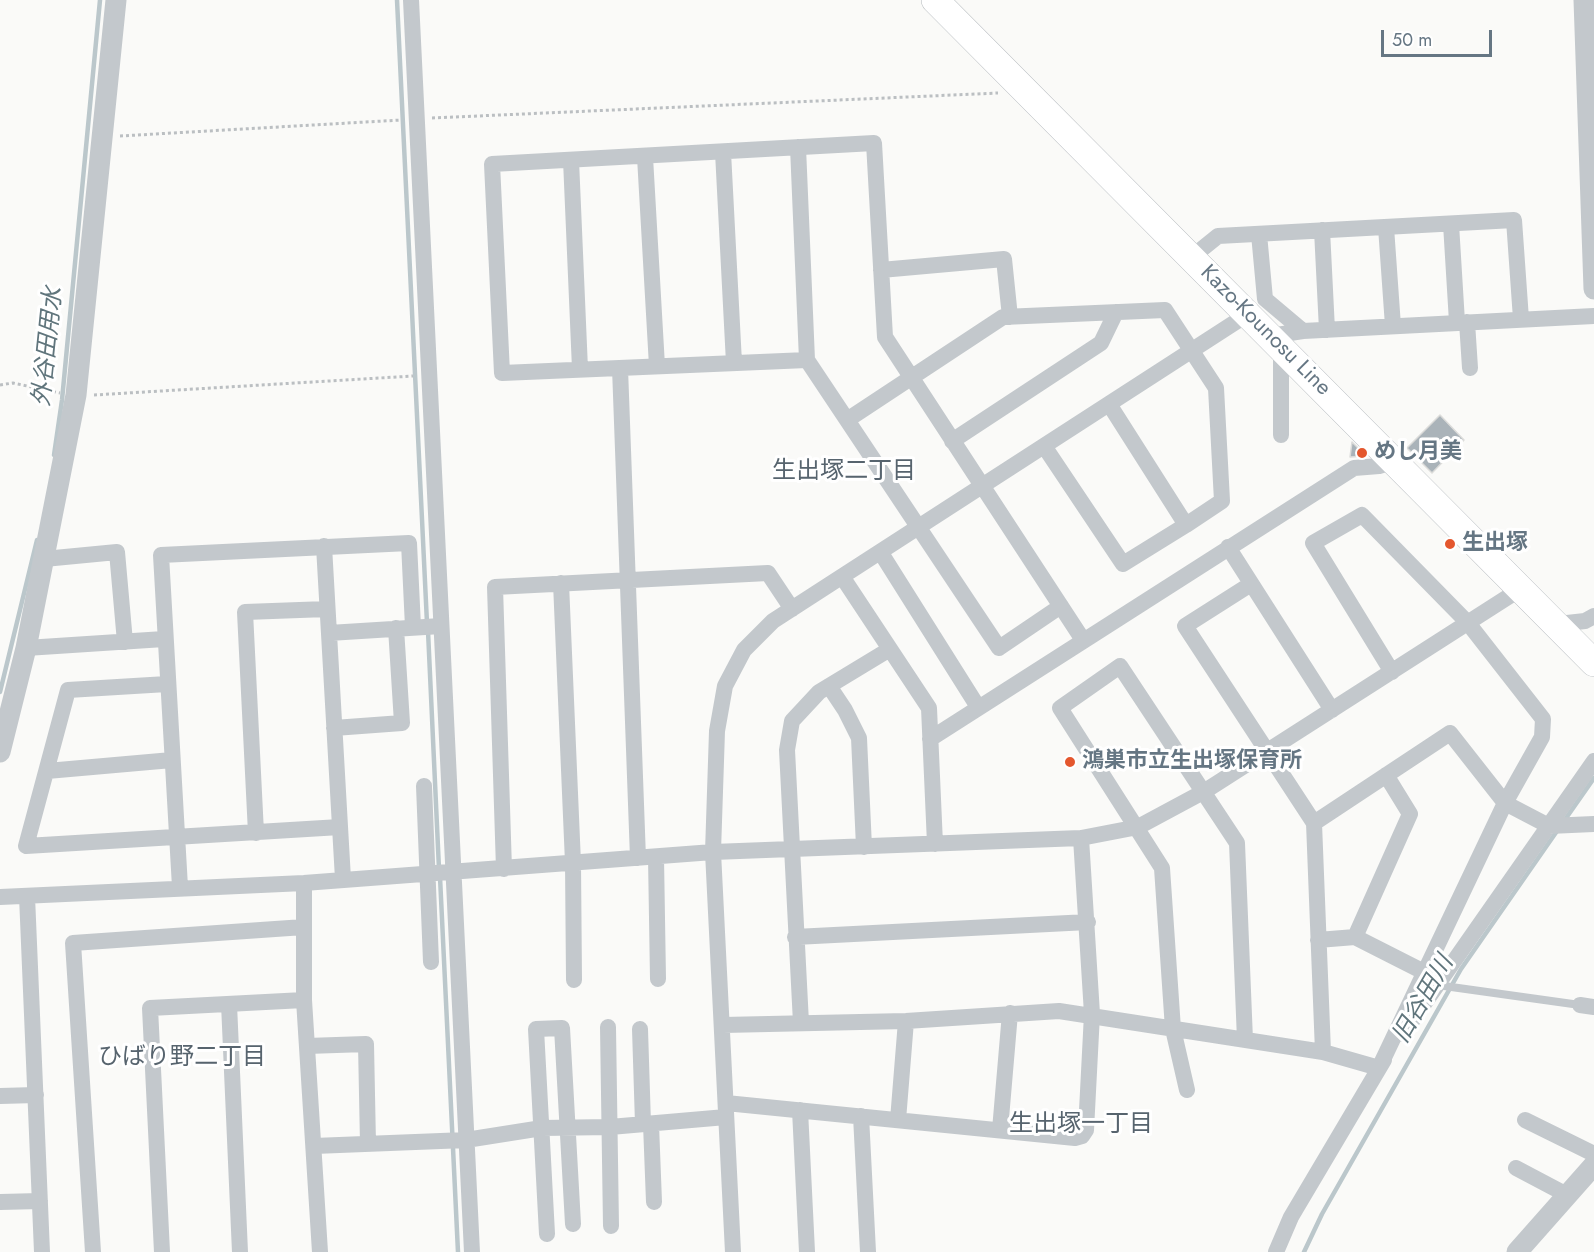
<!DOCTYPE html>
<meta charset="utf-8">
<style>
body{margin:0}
#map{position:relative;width:1594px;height:1252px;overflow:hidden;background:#fafaf8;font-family:Jost,sans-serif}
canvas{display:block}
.scale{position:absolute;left:1381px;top:30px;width:111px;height:27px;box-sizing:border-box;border:3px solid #657683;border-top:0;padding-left:8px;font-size:18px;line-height:21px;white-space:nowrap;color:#657683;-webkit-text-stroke:4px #fff;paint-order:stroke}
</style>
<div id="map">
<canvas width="1594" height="1252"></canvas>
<div class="scale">50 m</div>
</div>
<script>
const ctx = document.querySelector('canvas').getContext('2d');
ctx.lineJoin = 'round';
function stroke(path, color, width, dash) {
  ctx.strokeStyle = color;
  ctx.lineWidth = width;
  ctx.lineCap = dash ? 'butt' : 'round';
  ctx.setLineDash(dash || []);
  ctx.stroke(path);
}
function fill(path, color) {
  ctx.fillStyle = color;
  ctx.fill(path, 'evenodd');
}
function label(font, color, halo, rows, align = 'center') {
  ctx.font = font + ' Jost,"Noto Sans JP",sans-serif';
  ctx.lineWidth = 6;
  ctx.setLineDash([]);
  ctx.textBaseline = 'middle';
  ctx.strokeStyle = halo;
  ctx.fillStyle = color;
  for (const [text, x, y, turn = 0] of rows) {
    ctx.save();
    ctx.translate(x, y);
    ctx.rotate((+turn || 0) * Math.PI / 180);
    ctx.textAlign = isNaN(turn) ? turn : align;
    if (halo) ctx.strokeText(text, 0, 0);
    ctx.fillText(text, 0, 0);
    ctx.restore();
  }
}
stroke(new Path2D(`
 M397 0 427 623
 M54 455 62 400 100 0
 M428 631 439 869
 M0 692 37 540
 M1564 821 1594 778
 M440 877 458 1252
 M1304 1252 1322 1214 1461 969 1557 831`), '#bbc7cb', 4.5);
const building = new Path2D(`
 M1440 415 1464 440 1432 473 1407 448Z
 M1352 442 1366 456 1350 457Z`);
fill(building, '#aab3b9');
stroke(building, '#dcdcda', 1.5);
const primary = new Path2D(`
 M935 0 1594 663`);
stroke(primary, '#b5babe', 28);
stroke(new Path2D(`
 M432 118 998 93
 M120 136 401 120
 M0 385 13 383 60 393
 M94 395 413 376`), '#bbbfc2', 3, [3, 3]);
stroke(new Path2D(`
 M1437 985 1580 1005`), '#c3c8cc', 8);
stroke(new Path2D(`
 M411 0 472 1252
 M798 147 807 360 999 648 1061 606
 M723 152 734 363
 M645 157 657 366
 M571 160 580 369
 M1451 224 1457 322
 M1386 227 1393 326
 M1322 230 1327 330
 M1259 234 1265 299 1303 331
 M1192 257 1218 236 1514 220 1521 319
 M881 270 1004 259 1010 317
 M1467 322 1470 368
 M1270 336 1303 331 1594 316
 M1281 346V435
 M807 360 502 373 492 164 874 143 885 337 1083 640
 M620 368 638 858
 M847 420 1003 317 1165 310 1216 388 1222 501 1186 525
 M952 441 1101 343 1116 312
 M1044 446 1123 564 1186 525 1109 404
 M324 546 343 879
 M1228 547 1332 710
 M881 553 978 707
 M44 559 117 552 125 642
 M843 578 929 708 935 844
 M561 583 573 863 574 980
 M1251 584 1185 626 1314 823 1323 1052
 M1558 624 1585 621 1594 616
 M329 633 441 626
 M26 648 164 639
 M167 684 68 690 26 846 340 827
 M829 686 845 710 859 738 864 847
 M334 728 402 723 396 628
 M930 739 1354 468 1379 466 1395 461
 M47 771 172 760
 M424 786 431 962
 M1314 823 1450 733 1505 803 1549 826 1594 824
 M256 833 245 612 327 609
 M656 857 658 979
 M504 869 495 587 768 573 792 609
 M304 883V1000L320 1252
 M180 887 161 555 409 543 413 627
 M27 896 42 1252
 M0 897 304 883 713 852 1081 838 1138 827 1205 791 1522 588
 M795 937 1088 922
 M1355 937 1410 814 1386 775
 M1318 940 1355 937 1424 972
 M229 1004 240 1252
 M1580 1005 1594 1007
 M801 1023 787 750 792 721 819 692 890 649
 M723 1025 906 1021 1059 1011 1323 1052 1379 1068
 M608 1027 611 1226
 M640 1029 643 1124
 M1403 1034 1594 761
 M307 1046 366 1044 368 1144
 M1379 1068 1505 803 1542 737 1543 719 1468 623 1362 515 1313 543 1392 672
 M1187 1090 1173 1029 1162 868 1060 708 1120 666 1237 843 1245 1040
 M0 1096 36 1095
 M726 1103 1075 1138 1082 1136 1086 1130 1092 1014 1081 838
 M800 1110 807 1252
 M861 1116 868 1252
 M898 1120 906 1021
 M1525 1120 1594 1154
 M651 1124 654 1202
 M1000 1130 1010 1013
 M314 1146 466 1140 542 1128 610 1127 726 1117
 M1516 1168 1569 1196
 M0 1202 40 1201
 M547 1234 536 1029 562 1028 573 1224
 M93 1252 73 943 304 927
 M162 1252 150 1008 304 1000
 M733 1252 713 852 717 731 725 686 744 650 773 621 1248 314
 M1276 1252 1291 1217 1384 1060`), '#c3c8cc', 16);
stroke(new Path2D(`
 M1584 0 1594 289
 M0 752 26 648 76 395 116 0
 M1517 1252 1594 1165`), '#c3c8cc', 21);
stroke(primary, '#fff', 27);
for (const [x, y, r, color] of [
 [1362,453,6,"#e4572e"],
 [1450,544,6,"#e4572e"],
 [1070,762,6,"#e4572e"]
]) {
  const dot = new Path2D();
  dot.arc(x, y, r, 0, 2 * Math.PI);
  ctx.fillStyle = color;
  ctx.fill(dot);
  stroke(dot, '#fff', 2);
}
label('22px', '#657683', '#fff', [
 ["Kazo-Kounosu Line",1265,331,45]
]);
label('bold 22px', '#657683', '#fff', [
 ["めし月美",1374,453],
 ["生出塚",1462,544],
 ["鴻巣市立生出塚保育所",1082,762]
], 'left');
label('italic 24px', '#60757c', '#fff', [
 ["外谷田用水",49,347,-84],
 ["旧谷田川",1424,1000,-60]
]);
label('24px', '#57646e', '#fff', [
 ["生出塚二丁目",844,472],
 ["ひばり野二丁目",182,1058],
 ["生出塚一丁目",1081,1125]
]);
</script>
